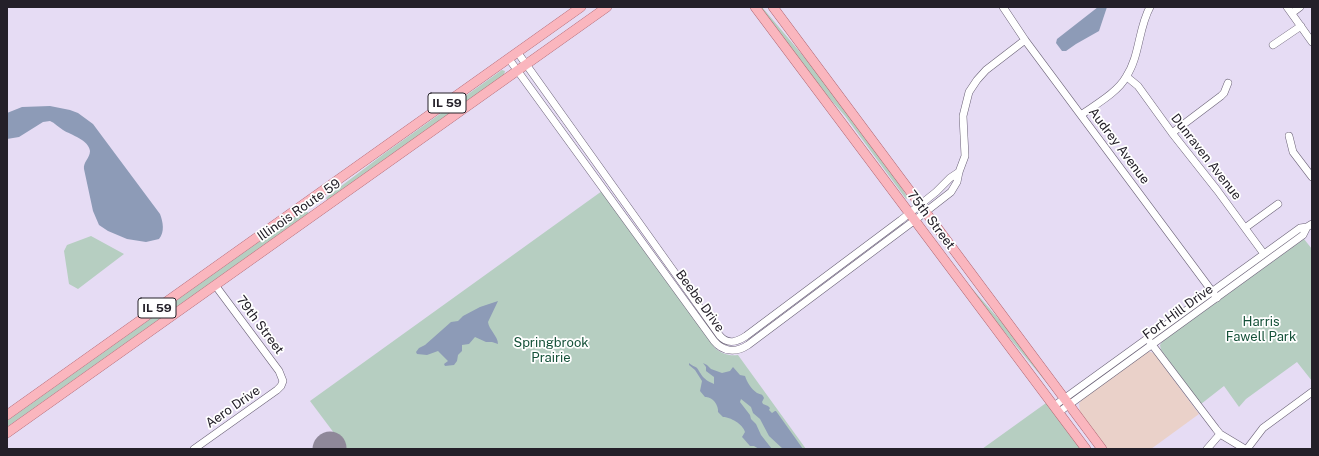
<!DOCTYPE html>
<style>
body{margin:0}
#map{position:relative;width:1319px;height:456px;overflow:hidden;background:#e6dcf4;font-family:"Public Sans",sans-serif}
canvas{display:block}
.frame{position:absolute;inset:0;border:8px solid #242029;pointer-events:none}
</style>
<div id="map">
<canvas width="1319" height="456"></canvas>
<div class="frame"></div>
</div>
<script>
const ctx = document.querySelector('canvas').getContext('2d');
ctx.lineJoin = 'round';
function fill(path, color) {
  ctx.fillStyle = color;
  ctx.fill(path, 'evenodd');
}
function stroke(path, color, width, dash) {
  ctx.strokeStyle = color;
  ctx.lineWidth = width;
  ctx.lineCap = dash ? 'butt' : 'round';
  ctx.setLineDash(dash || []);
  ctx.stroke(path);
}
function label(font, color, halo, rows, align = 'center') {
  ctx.font = font + ' "Public Sans",sans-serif';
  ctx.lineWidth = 3.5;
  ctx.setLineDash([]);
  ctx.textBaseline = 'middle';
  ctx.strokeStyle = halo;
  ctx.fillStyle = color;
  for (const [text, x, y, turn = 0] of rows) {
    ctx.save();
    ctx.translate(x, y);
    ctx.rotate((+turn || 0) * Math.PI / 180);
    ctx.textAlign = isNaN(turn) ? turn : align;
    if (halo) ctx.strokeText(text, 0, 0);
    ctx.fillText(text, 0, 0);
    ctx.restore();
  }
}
fill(new Path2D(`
 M1147 351 1154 353 1199 414 1151 449H1108L1080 412 1079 404 1082 399Z`), '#ead1c9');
fill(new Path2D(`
 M760 7H762L821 77 893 174 908 198 906 199 845 116 817 84Z
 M502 70 505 71 504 75 327 200 326 198 328 196 385 153Z
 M602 191 715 348C722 354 729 356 738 355L806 449H346L310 401Z
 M306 211 309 213 7 427V421L298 214Z
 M924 226 968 284 1013 335 1052 387 1051 388 992 317Z
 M91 236 124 254 78 289 69 284 64 251 67 245Z
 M1304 239 1312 249V381L1297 362 1246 399 1239 407 1224 386 1201 404 1161 350 1160 345 1163 341Z
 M1046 403 1081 449H982Z`), '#b6cec1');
fill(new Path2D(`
 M1098 7H1107L1099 31 1076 44 1066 51H1062L1056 43 1057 39Z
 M50 106 70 110 78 113 93 124 160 214C163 222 165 232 159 239L146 242 127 239 108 231 99 225 93 211 84 169C83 162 90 158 90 151 89 140 71 135 63 130 58 127 55 123 50 121L43 122 19 137 7 139V113L22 107Z
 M498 301 488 322C489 330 498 336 498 344L492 342H486L475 337 469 344 462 345V351L458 355 457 361 454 365 445 366 444 364 448 361 438 351 427 355 417 354 416 352 419 348 425 345 451 322 458 321 463 316 480 307Z
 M689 363C691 365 696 367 697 368 703 377 703 379 714 384V377L706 371V367L703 363 707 365 711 369 722 373 730 371 733 367 740 375 745 376C747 382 751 389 757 393 761 395 762 393 764 398L762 402 763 404 768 406 770 408 769 410 772 413 775 411H776L803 449H783L769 436 760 419 753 413 751 407 741 399 740 402 750 415 751 419 756 424 761 435 772 449H759L754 446H750L743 438 742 437 745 432C743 424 730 417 723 417L718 412C719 405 712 396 705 397L700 391 702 381 695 370 689 365Z`), '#8d9bb7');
stroke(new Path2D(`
 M330 448 332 449`), '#8f8899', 13);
stroke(new Path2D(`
 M329 449 330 448`), '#8f8899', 33);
const minor = new Path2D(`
 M1003 7 1025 40 1217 298
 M1287 7 1312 42
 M1292 13 1300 7
 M1273 45 1301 26
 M518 53 720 336C728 345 737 342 746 336L901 220 936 192 950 178 959 172
 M509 59 714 341C723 352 736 353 748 345L915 220 951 192 957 182 959 172 965 156 963 116 969 92 977 80 986 70 1025 40
 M1127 77 1138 86 1172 133 1217 190 1264 254
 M1081 115C1095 105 1118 92 1126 77 1140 56 1138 29 1150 7
 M1172 133 1221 96 1224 93 1228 83
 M1289 136 1293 152 1312 177
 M1245 228 1278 204
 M1150 342 1216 429 1220 434 1245 449
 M1054 406 1300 228 1307 227
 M1059 412 1303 235 1307 227 1312 224
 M194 449 277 390 281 386 283 381 279 371 215 285
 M1207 449 1220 434
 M1247 449 1263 428 1312 392`);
const major = new Path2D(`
 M755 7 1086 449
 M773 7 1102 449
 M7 415 581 7
 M7 433 607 7`);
stroke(minor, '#6b6277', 8);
stroke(major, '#ad626e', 10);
stroke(minor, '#fff', 7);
stroke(major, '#fab6be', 9);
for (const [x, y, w] of [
 [447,103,38],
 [157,308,38]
]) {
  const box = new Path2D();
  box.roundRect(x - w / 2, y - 10, w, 20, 3);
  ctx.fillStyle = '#fff';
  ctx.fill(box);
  stroke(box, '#242029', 1);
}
label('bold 12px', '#242029', null, [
 ["IL 59",447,103],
 ["IL 59",157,308]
]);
label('13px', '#242029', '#fff', [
 ["Audrey Avenue",1119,146,53],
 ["Dunraven Avenue",1206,157,52],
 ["Illinois Route 59",299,210,-35],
 ["75th Street",931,220,53],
 ["Beebe Drive",700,301,54],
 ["Fort Hill Drive",1178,312,-36],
 ["79th Street",260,325,53],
 ["Aero Drive",233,407,-35]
]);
label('13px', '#155139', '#fff', [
 ["Harris",1261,322],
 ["Fawell Park",1261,337],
 ["Springbrook",551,343],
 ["Prairie",551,358]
]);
</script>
